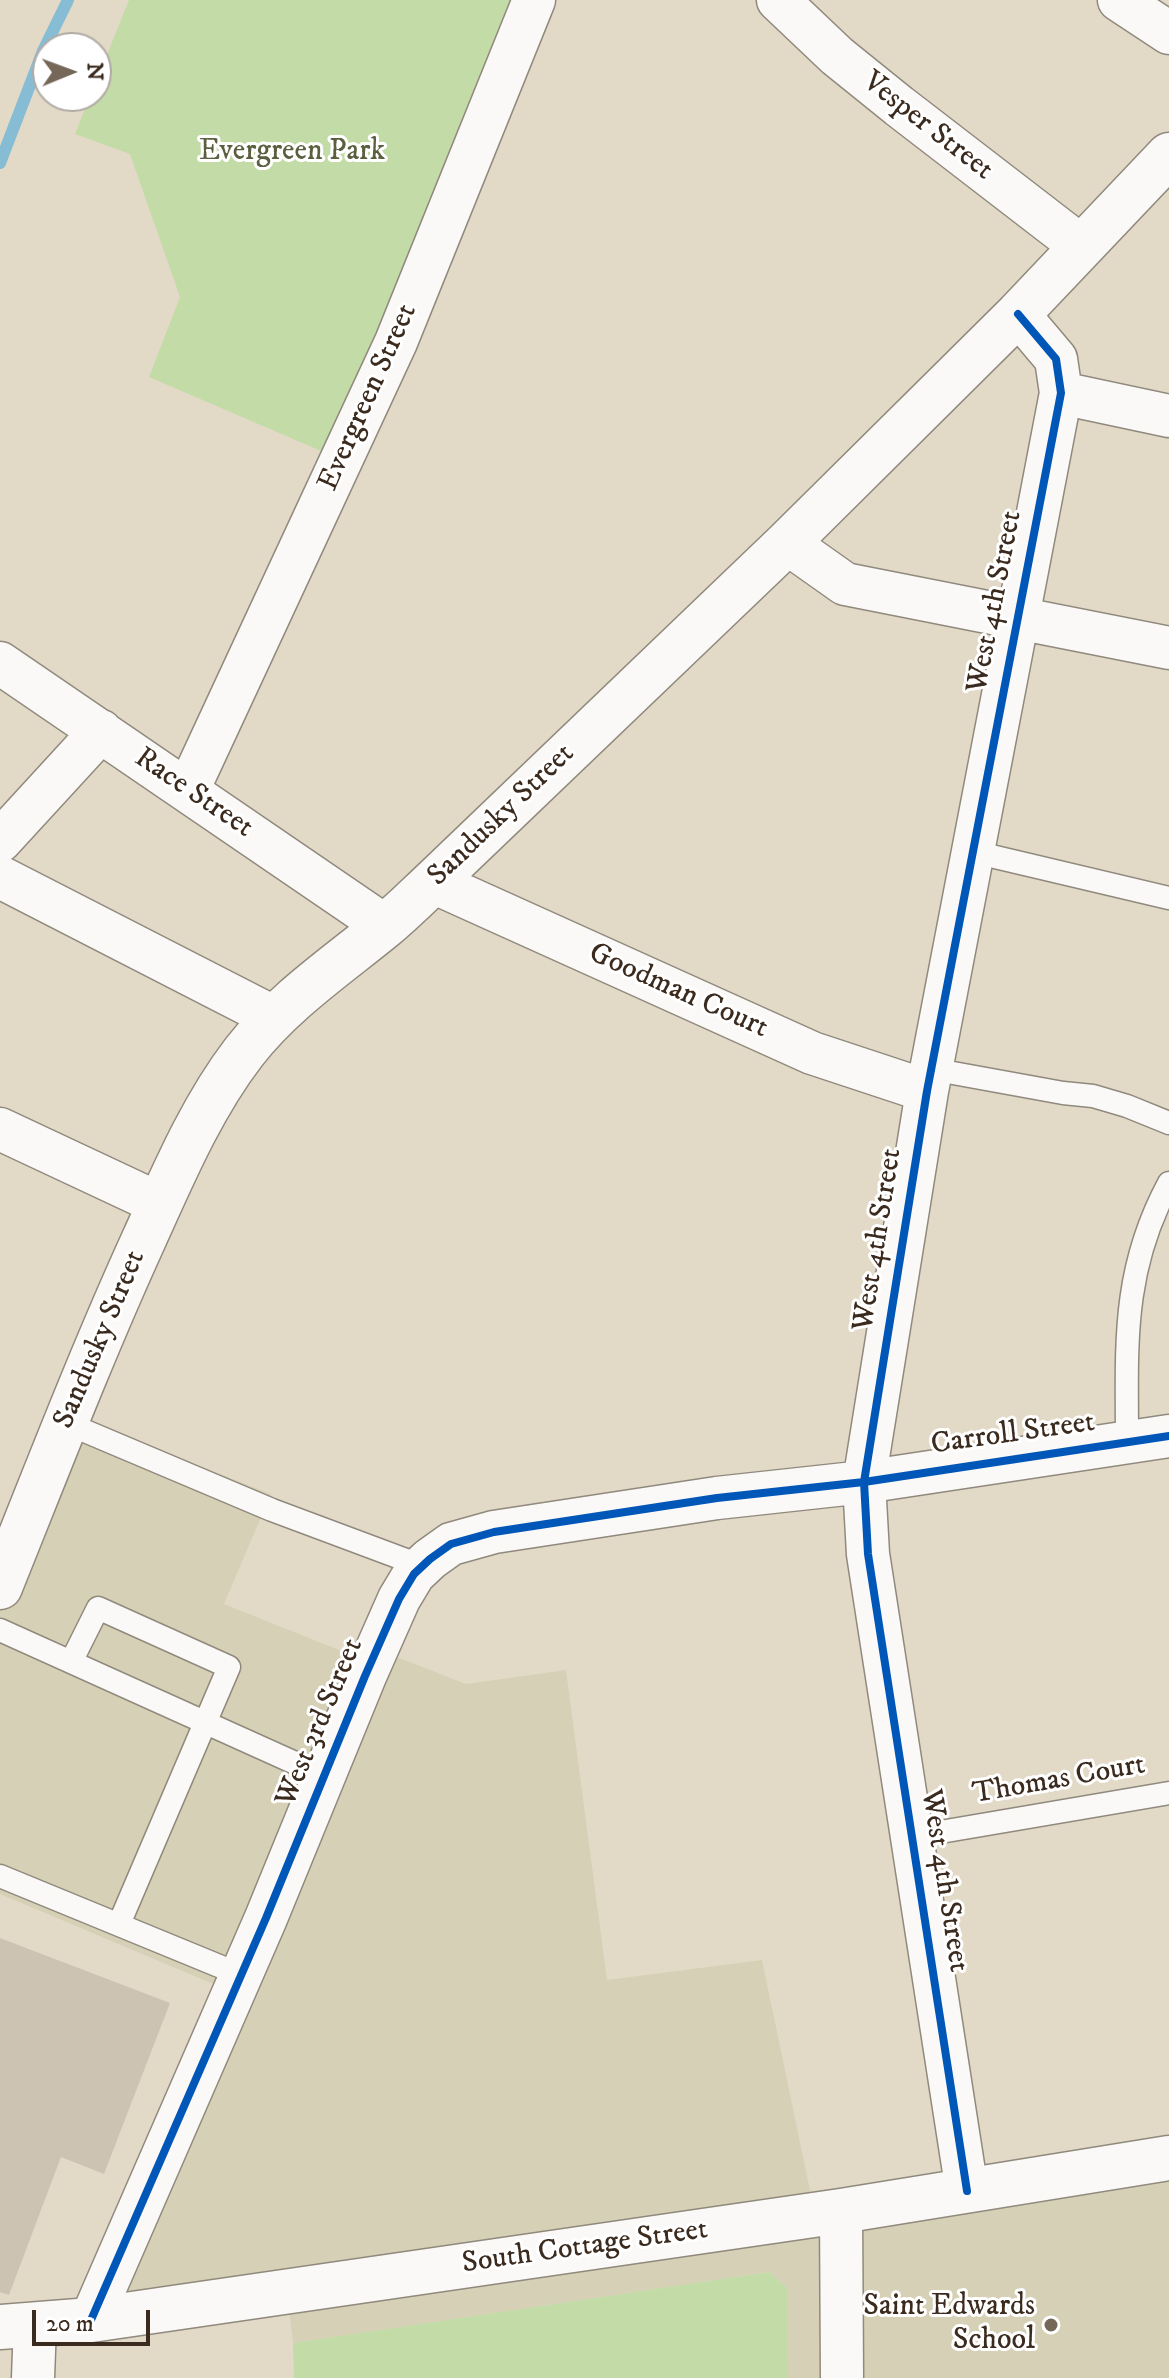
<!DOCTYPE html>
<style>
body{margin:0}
#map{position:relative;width:1169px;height:2378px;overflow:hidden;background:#e2dac7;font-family:"IM FELL DW Pica",serif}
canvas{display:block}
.north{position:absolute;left:32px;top:32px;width:80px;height:80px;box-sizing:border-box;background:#fff;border:2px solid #b1aaa5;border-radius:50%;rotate:89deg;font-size:22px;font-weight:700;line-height:32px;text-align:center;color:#3b2a1e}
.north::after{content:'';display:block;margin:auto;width:28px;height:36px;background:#756859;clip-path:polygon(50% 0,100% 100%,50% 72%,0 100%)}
.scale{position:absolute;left:32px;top:2310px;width:118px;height:36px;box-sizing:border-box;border:4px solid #3b2a1e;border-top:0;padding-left:10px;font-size:24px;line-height:28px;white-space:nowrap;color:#3b2a1e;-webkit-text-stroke:6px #fff;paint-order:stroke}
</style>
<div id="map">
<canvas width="1169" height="2378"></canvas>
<div class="north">N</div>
<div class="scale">20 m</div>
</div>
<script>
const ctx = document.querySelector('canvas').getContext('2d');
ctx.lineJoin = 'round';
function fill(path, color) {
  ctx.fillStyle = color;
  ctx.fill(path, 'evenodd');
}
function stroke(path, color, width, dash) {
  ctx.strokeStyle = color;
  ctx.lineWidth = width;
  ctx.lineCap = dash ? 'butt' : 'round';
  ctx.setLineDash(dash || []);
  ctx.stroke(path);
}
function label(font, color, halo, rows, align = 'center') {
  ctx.font = font + ' "IM FELL DW Pica",serif';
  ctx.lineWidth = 6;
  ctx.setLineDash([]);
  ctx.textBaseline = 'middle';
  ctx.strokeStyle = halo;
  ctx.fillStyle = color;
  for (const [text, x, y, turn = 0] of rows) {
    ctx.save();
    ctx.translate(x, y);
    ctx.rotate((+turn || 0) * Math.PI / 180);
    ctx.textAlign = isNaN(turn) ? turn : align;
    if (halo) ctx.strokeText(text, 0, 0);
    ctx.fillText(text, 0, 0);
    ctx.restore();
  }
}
fill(new Path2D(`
 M60 1412 271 1494 224 1604 354 1656 361 1643 466 1684 566 1670 607 1980 762 1960 811 2195 1169 2138V2378H788L787 2288 769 2272 293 2343 286 2281 91 2320 218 1986 0 1894V1555Z`), '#d6d1b6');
fill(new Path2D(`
 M129 0H517L335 457 149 377 180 297 130 154 75 134 90 96H96V82Z
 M769 2272 787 2288 788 2378H294L293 2343Z`), '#c3dba6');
stroke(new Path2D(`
 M0 163 43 51 68 0`), '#86bdd4', 12);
fill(new Path2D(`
 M0 1938 170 2003 104 2174 61 2157 9 2295 0 2292Z`), '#cdc3b2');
const service = new Path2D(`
 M974 852 1169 898
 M931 1069 1063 1093 1093 1096 1127 1106 1169 1123
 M66 1423 272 1510 422 1566
 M1127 1442C1127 1346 1121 1272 1169 1183
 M0 1630 324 1776
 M71 1662 98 1608 229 1667 119 1924
 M911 1837 1169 1793
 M0 1876 241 1975`);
const minor = new Path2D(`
 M778 0 837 56 899 106 1082 247
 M1119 0 1169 33
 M1061 393 1169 416
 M787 543 845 584 1169 648
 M0 663 385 926
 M188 790 396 342 534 0
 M0 841 101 731
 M0 877 275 1018
 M433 882 812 1053 927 1091
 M0 1129 160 1204
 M967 2191 868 1554 864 1482 927 1091 1061 393 1056 359 1018 314
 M841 2211 842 2378
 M91 2320 266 1918 365 1676 399 1599 414 1574 430 1559 451 1544 494 1532 717 1498 864 1482 1169 1436
 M33 2378 35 2324`);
const secondary = new Path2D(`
 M0 1587C47 1470 92 1353 144 1239 173 1175 201 1108 244 1052 283 1002 335 967 384 927 401 913 417 897 433 882L787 543 1018 314 1169 155`);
const primary = new Path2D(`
 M0 2327 91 2320 841 2211 1169 2158`);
stroke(service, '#90897d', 25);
stroke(minor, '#90897d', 45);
stroke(secondary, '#90897d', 47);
stroke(primary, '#90897d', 47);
stroke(service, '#fbf9f7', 22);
stroke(minor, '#fbf9f7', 42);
stroke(secondary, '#fbf9f7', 44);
stroke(primary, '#fbf9f7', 44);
stroke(new Path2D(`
 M967 2191 868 1554 864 1482 927 1091 1061 393 1056 359 1018 314
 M91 2320 266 1918 365 1676 399 1599 414 1574 430 1559 451 1544 494 1532 717 1498 864 1482 1169 1436`), '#0057b8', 8);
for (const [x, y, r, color] of [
 [1051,2325,8,"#756859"]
]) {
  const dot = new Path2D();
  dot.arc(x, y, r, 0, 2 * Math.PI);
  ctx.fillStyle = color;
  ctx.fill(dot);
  stroke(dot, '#fff', 3);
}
label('30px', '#3b2a1e', '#fff', [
 ["Vesper Street",927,127,38],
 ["Evergreen Street",369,398,-66],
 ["West 4th Street",996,602,-79],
 ["Race Street",193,794,34],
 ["Sandusky Street",502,816,-44],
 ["Goodman Court",678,992,24],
 ["West 4th Street",879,1240,-81],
 ["Sandusky Street",101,1340,-67],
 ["Carroll Street",1013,1435,-8],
 ["West 3rd Street",321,1723,-67],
 ["Thomas Court",1059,1781,-10],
 ["West 4th Street",943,1881,81],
 ["South Cottage Street",585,2248,-8]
]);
label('30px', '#5c5f3f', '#fff', [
 ["Evergreen Park",292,153]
]);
label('30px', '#3b2a1e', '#fff', [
 ["Saint Edwards",1035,2308],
 ["School",1035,2342]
], 'right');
</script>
